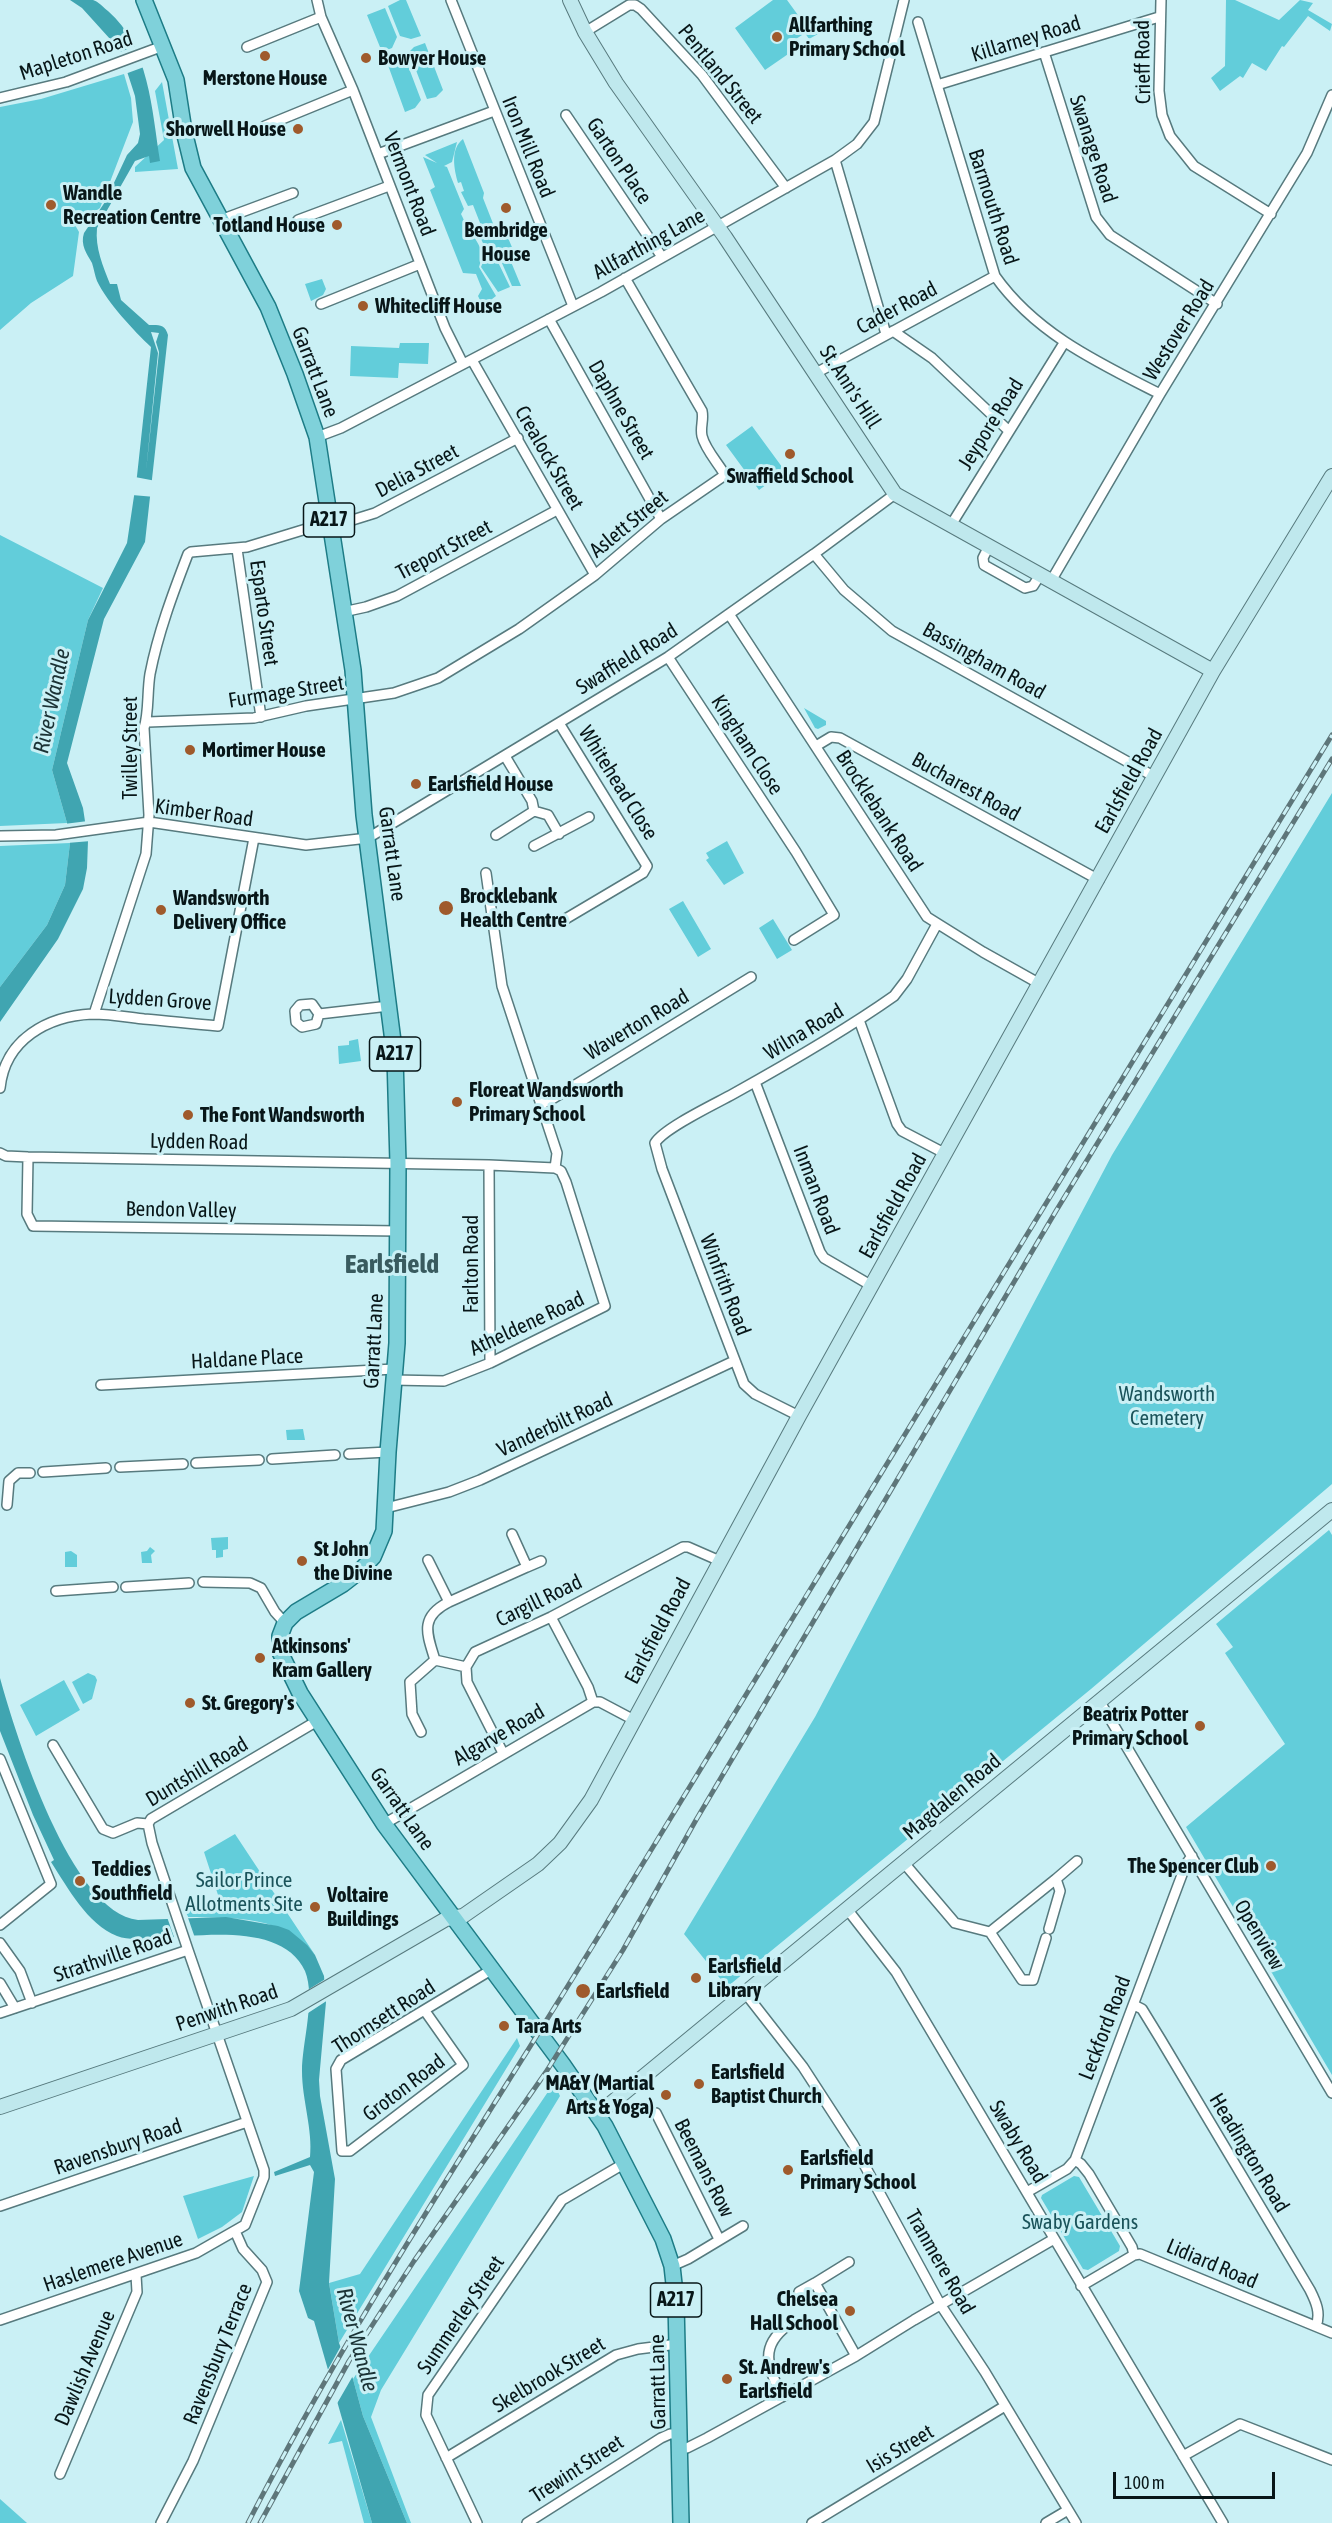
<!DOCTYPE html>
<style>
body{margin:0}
#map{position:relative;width:1332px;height:2523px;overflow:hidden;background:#caf0f5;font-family:"Asap Condensed",sans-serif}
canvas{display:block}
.scale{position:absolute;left:1113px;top:2472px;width:162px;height:27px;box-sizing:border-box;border:3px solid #081618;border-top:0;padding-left:8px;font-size:18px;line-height:21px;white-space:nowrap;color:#081618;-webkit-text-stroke:4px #caf0f5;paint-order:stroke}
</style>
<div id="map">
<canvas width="1332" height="2523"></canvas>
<div class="scale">100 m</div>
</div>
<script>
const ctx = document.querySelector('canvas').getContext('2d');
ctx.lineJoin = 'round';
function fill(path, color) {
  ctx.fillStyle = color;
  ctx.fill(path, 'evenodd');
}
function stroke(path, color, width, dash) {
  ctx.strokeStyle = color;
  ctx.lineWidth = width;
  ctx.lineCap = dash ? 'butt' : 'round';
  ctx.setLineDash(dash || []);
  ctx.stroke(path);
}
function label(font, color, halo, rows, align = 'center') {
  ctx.font = font + ' "Asap Condensed",sans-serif';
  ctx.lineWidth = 6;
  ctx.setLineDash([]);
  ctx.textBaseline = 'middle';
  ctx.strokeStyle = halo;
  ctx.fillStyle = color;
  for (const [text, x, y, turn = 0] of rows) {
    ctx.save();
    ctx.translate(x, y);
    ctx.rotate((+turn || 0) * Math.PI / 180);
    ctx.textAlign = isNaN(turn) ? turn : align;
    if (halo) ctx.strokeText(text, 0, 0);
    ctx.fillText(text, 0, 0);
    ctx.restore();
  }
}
fill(new Path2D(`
 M400 0H406L421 36 411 39 400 36 388 6Z
 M773 0H787L803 22 805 21 813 31 815 30 818 34 809 39 805 33 790 43 794 50 765 70 735 28Z
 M1226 0H1235L1279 20 1300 0 1313 3 1308 10 1332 24 1330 31 1308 16 1284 47 1282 46 1266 71 1252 63 1243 78 1240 76 1220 91 1211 78 1225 66Z
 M385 8 397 37 392 48 382 52 367 15Z
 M425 43 443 90 436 97 427 99 409 52 414 47Z
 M396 53 401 56 404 55 421 100 415 108 405 112 385 57Z
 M124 74 131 98 133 122 100 208 75 225 79 232 73 276 31 303 0 330V107L41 99Z
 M162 82 178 169 135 172V167L164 140 155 91Z
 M463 139 484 193 483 198 494 226H503L514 252 509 257 521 286H512L498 254 487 252 477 230 482 228 473 205 468 206 461 192 464 191 461 182 458 183C454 169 450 149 463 139Z
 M457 142 452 162 444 166 447 167 464 209 461 214C468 229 477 239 483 254L479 267 496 296 483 306 478 296 482 289 476 274 463 273 430 190 435 187 423 157 437 163 425 155Z
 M486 255 496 258 510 287 498 292 481 267Z
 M322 279 326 289 323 295 311 301 305 284Z
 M400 343H429L428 364 399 363 398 378 350 376 351 346 399 348Z
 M752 426 785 471 759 490 726 445Z
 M0 535 103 588 88 620 52 770 67 823 0 826Z
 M804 708 826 721V725L818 729 815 728Z
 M1332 793V1484L1091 1689 727 1987 684 1934 815 1717 1112 1155Z
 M727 841 744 873 724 885 706 860 709 858 706 853Z
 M70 843 65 885 47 925 0 987V846Z
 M683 901 711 949 698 957 669 909Z
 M773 919 792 950 777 959 759 928Z
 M358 1039 361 1061 339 1064 338 1046 349 1045V1041Z
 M303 1429 305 1440H287L286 1430Z
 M1329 1530 1332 1535V2075L1186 1827 1285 1744 1225 1653 1233 1647 1216 1624Z
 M228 1537V1549L223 1550V1557L216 1558V1550H212L211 1538Z
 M150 1547 155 1551 151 1555 152 1563H142L141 1552 147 1551Z
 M71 1551 77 1555V1567H65V1552Z
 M88 1673 95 1676 97 1680 92 1699 83 1704 72 1682Z
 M64 1680 80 1710 36 1736 20 1705Z
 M235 1834 315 1955C283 1915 235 1918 188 1917L185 1910 219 1898 204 1852Z
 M517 2038 520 2046 339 2343 329 2283 360 2274Z
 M554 2083 560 2096 381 2390 371 2417 411 2523H407L363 2416 353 2379Z
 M254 2176 242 2212 222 2227 198 2239 183 2196Z
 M1074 2176 1079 2177 1120 2246 1119 2251 1088 2270 1083 2269 1041 2198 1042 2195Z
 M341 2420 372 2523H364L342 2441 328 2444Z
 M0 2499 27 2523H0Z`), '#62cdda');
fill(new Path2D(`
 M70 0C77 0 87 0 93 0 98 1 104 8 108 11 149 46 152 111 160 161L150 163 149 156 135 161 97 228C95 248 103 266 110 284H117L121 300 149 325C159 325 165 324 168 335L145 542 104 619 67 763 83 808 88 841 87 868 83 889 58 939 0 1022V987L47 925 65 885 70 843 67 823 52 770 88 620 127 543 137 476 151 347C134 331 107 302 97 281 95 276 94 269 92 263 87 254 80 245 84 233L105 202 127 155 138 143 140 134 135 96 120 50 82 8ZM151 332 159 333 156 342 159 352 146 471 158 353Z
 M0 1678C16 1736 71 1913 138 1920L226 1917 278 1926 289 1930 307 1945 315 1955 324 1976 326 2002 319 2080 320 2096 335 2179 329 2283 339 2343 353 2379 363 2416 407 2523H372L314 2321 308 2318 299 2291 314 2172 310 2165 275 2176 274 2172 310 2157C313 2130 302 2100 302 2071 302 2043 316 1998 305 1971 283 1922 200 1936 158 1938 145 1938 130 1941 117 1936 87 1924 68 1888 51 1862L54 1860 33 1815 0 1731Z`), '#40a5b1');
fill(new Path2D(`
 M138 45 144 67 125 74 117 53Z
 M135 477 156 481 155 497 132 495Z
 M88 821 91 841 67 843 64 824Z
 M187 1915 195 1938 175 1940 167 1917Z
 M327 1978 328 2000 305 2015 306 1991Z
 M342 2344 354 2374 335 2407 326 2373Z`), '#caf0f5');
const street = new Path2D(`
 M317 0 321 17 353 90 445 328 463 364
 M451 0 573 306
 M1161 0 1159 91 1162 115 1170 136 1194 166 1271 214
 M918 22 995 276C1036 334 1099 363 1160 394
 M585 32 629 5H635L641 9 702 75 786 188
 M247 47 321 17
 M1044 52 1096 217 1110 235 1217 304
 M937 85 1159 17
 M0 98 66 82 163 46
 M566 115 662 257
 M265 126 353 90
 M378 154 494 111
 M835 160 886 334
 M223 219 293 193
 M298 220 389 186
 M321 304 420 264
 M549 319 661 519
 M893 331 932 358 1009 431
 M472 360 595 575
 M816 373 995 276
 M317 437 341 428 601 292 835 160 857 144 874 122 904 0
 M951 525 1064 343
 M330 527 375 513 518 438
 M989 546 983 558 984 565 1025 588 1033 586 1040 575
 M237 549 261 717
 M814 554 844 590 892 631 1155 777
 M1051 581 1160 394 1307 153 1332 95
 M343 612 366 607 397 596 557 510
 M729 614 927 917 983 952 1040 984
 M668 657 796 852 834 915 794 940
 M148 722 254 718 306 706 394 693 438 678 519 629 595 575 661 519 725 475C718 463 705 449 702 436 700 427 704 420 702 411L625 278
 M559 723 647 866 643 873 562 921
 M816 746 831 737 840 738 1099 880
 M505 756 532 801 534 811 548 815 559 834
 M496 835 534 811
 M0 836 56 835 149 822 306 845 368 838 668 657 814 554 895 494
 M534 846 589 817
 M94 1014 146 854 149 815 144 728C149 714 147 692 150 674 158 633 173 593 188 554L191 552 247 547 329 522
 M319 1014 316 1024 302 1027 296 1022 295 1011 300 1005 312 1004 319 1014 389 1006
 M859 1020 897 1124 902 1131 946 1154
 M755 1082 820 1252 824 1258 872 1286
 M0 1088C5 1039 48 1016 92 1014 109 1014 127 1017 144 1019 168 1021 193 1024 218 1026L254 838
 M542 1103 549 1101 751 977
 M0 1153 6 1156 28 1157 489 1165 490 1363
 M28 1157 27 1214 33 1226 399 1231
 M489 1165 555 1168
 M393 1380 444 1381 490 1363 605 1306 566 1182 561 1171 555 1168 557 1153 502 986 486 873
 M101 1385 394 1369
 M799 1416 755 1394 744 1384 662 1169 655 1143C664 1128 715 1104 733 1094 787 1064 843 1032 894 996L907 979 937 924
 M349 1454 388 1452
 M272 1459 335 1455
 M196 1463 259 1460
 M120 1467 183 1464
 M43 1472 106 1468
 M7 1505 9 1481 18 1473H30
 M386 1508 449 1492 480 1480 734 1361
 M527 1567 541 1561
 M203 1582 250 1583 261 1588 275 1612 285 1623
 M126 1587 189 1583
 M56 1591 113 1587
 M449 1602 527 1567 512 1534
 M551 1617 588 1687 593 1702
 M435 1660 466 1667
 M1100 1702 1332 2093
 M421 1732 412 1714 410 1682 435 1660C427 1634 419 1617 449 1602L428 1560
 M53 1745 103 1829 113 1833 137 1823 148 1824
 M503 1753 467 1682 466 1667 475 1652 551 1617 683 1547H688L720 1561
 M0 1759 51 1884 0 1925
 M384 1824 593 1702H600L634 1720
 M904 1863 955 1923 990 1932 1056 1879 1060 1891 1049 1929
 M1056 1879 1077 1861
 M847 1909 896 1972 1223 2523
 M990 1932 1022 1980H1033L1046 1938
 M0 1943 20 1971 32 2003
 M0 1983 15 2008
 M746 1994 803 2067 853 2144 940 2304 985 2372 1076 2523
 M1134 2005 1142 2009 1161 2040 1310 2290C1316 2302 1321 2313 1316 2326
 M425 2011 463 2065 350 2151H342L336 2069 341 2060 491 1970
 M0 2013 188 1950
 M656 2113 719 2239
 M1075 2160 1081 2164 1089 2174 1132 2247 1134 2255
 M1027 2192 1067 2169 1075 2160 1186 1864 1192 1856
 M0 2206 247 2122
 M849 2262 815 2283 856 2356
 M672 2266 688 2259 743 2226
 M1081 2286 1134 2255 1140 2254 1332 2333
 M799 2292 815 2283
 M0 2320 196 2253 245 2225 264 2177V2170L188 1950 152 1843 148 1824 151 1819 317 1721
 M782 2397C769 2368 758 2348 787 2326
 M680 2448H687L707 2438 856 2356 914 2320 1054 2239
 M1183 2456 1240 2424 1332 2460
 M446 2458 616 2355 638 2349 678 2344
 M60 2474 137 2292 136 2275
 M161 2523 193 2461 267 2282 262 2270 243 2249 235 2231
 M477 2523 426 2415 428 2395 562 2200 625 2163
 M527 2523 661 2438 670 2434H680
 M812 2523 1005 2406
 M1046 2523 1068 2510`);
const secondary = new Path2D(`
 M570 0 585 32 616 83 725 237 895 494 1213 671
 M0 2107 291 2009 446 1919 463 1916 538 1864 560 1843 591 1800 799 1416 1213 671 1332 476
 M597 2115 1332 1510`);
const primary = new Path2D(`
 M144 0 176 80 184 131 193 168 268 307 295 374 317 437 353 670 364 815 395 1057 398 1163 397 1343 388 1452 384 1531 373 1557 361 1570 343 1584 296 1612 285 1623 280 1636V1652L300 1693 384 1824 563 2065 605 2126 663 2239 672 2266 676 2302 681 2523`);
stroke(street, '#577a7e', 12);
stroke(secondary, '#577a7e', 16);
stroke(primary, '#1d7c86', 18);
stroke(street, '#fff', 9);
stroke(secondary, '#bfe8ed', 14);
stroke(primary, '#7fd1da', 15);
const rail = new Path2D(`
 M248 2523C358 2308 495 2108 620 1901 857 1512 1095 1124 1332 735
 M260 2523 349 2361 414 2261 546 2072 623 1950 696 1820 1056 1211 1332 759`);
stroke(rail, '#5e767a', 5);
stroke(rail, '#caf0f5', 3, [9]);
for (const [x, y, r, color] of [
 [777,37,6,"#9f5a2c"],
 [265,56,6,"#9f5a2c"],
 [366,58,6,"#9f5a2c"],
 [298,129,6,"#9f5a2c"],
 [51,205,6,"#9f5a2c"],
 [506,208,6,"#9f5a2c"],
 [337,225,6,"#9f5a2c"],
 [363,306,6,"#9f5a2c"],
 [790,454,6,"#9f5a2c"],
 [190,750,6,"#9f5a2c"],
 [416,784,6,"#9f5a2c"],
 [446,908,8,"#9f5a2c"],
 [161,910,6,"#9f5a2c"],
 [457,1102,6,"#9f5a2c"],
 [188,1115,6,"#9f5a2c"],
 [302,1561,6,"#9f5a2c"],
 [260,1658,6,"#9f5a2c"],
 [190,1703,6,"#9f5a2c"],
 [1200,1726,6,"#9f5a2c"],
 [1271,1866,6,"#9f5a2c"],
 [80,1881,6,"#9f5a2c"],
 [315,1907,6,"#9f5a2c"],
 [696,1978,6,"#9f5a2c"],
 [583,1991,8,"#9f5a2c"],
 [504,2026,6,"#9f5a2c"],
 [699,2084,6,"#9f5a2c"],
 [666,2095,6,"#9f5a2c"],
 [788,2170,6,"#9f5a2c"],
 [850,2311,6,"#9f5a2c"],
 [727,2379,6,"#9f5a2c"]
]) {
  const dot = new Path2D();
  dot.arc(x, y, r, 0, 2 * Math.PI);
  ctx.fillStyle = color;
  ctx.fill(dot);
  stroke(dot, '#caf0f5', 2);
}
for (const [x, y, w] of [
 [329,520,51],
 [395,1054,51],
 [676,2300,51]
]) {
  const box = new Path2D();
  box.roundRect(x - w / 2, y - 17, w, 34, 4.5);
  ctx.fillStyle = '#caf0f5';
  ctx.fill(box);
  stroke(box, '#081618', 1.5);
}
label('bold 20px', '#081618', null, [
 ["A217",329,520],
 ["A217",395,1054],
 ["A217",676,2300]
]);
label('bold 21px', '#081618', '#caf0f5', [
 ["Allfarthing",789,25],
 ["Primary School",789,49],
 ["Bowyer House",378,58],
 ["Merstone House",265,78,"center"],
 ["Shorwell House",286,129,"right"],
 ["Wandle",63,193],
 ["Recreation Centre",63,217],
 ["Totland House",325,225,"right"],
 ["Bembridge",506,230,"center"],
 ["House",506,254,"center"],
 ["Whitecliff House",375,306],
 ["Swaffield School",790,476,"center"],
 ["Mortimer House",202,750],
 ["Earlsfield House",428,784],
 ["Brocklebank",460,896],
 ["Health Centre",460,920],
 ["Wandsworth",173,898],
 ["Delivery Office",173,922],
 ["Floreat Wandsworth",469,1090],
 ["Primary School",469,1114],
 ["The Font Wandsworth",200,1115],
 ["St John",314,1549],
 ["the Divine",314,1573],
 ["Atkinsons'",272,1646],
 ["Kram Gallery",272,1670],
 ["St. Gregory's",202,1703],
 ["Beatrix Potter",1188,1714,"right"],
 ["Primary School",1188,1738,"right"],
 ["The Spencer Club",1259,1866,"right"],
 ["Teddies",92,1869],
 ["Southfield",92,1893],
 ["Voltaire",327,1895],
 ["Buildings",327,1919],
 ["Earlsfield",708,1966],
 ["Library",708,1990],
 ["Earlsfield",596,1991],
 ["Tara Arts",516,2026],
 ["Earlsfield",711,2072],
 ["Baptist Church",711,2096],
 ["MA&Y (Martial",654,2083,"right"],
 ["Arts & Yoga)",654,2107,"right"],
 ["Earlsfield",800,2158],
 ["Primary School",800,2182],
 ["Chelsea",838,2299,"right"],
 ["Hall School",838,2323,"right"],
 ["St. Andrew's",739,2367],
 ["Earlsfield",739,2391]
], 'left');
label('21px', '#081618', '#caf0f5', [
 ["Killarney Road",1026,39,-17],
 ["Mapleton Road",76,56,-18],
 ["Crieff Road",1143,62,-91],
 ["Pentland Street",720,74,51],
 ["Iron Mill Road",528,147,68],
 ["Swanage Road",1093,149,72],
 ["Garton Place",619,161,56],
 ["Vermont Road",409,184,69],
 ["Barmouth Road",993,207,72],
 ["Allfarthing Lane",649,244,-29],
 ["Cader Road",897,308,-28],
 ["Westover Road",1179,330,-58],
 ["Garratt Lane",315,372,69],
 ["St. Ann's Hill",850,387,57],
 ["Daphne Street",621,410,60],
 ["Jeypore Road",991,424,-58],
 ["Crealock Street",549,458,60],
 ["Delia Street",417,471,-28],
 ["Aslett Street",629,524,-39],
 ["Treport Street",444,550,-28],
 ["Esparto Street",264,613,82],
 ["Swaffield Road",627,659,-32],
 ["Bassingham Road",984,661,29],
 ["Furmage Street",286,692,-9],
 ["Kingham Close",747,745,57],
 ["Twilley Street",130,748,-90],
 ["Earlsfield Road",1129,781,-61],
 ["Whitehead Close",618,783,58],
 ["Bucharest Road",966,787,29],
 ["Brocklebank Road",879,811,57],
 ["Kimber Road",204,813,8],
 ["Garratt Lane",392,854,82],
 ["Lydden Grove",160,1000,4],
 ["Waverton Road",637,1025,-31],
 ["Wilna Road",804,1032,-31],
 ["Lydden Road",199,1142,1],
 ["Inman Road",816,1190,69],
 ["Earlsfield Road",893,1206,-61],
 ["Bendon Valley",181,1210,1],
 ["Farlton Road",471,1264,-90],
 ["Winfrith Road",725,1285,69],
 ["Atheldene Road",527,1324,-25],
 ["Garratt Lane",374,1341,-87],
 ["Haldane Place",247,1359,-3],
 ["Vanderbilt Road",555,1425,-25],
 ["Cargill Road",539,1601,-26],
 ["Earlsfield Road",658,1631,-62],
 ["Algarve Road",499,1735,-30],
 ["Duntshill Road",197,1772,-31],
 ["Magdalen Road",952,1797,-40],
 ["Garratt Lane",402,1809,55],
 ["Openview",1259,1935,59],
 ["Strathville Road",113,1956,-19],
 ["Penwith Road",227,2008,-19],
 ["Thornsett Road",384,2017,-33],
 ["Leckford Road",1105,2028,-69],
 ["Groton Road",404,2088,-37],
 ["Swaby Road",1018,2142,59],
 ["Ravensbury Road",118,2147,-19],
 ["Headington Road",1249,2153,59],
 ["Beemans Row",704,2168,63],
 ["Haslemere Avenue",113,2262,-19],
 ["Tranmere Road",940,2262,60],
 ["Lidiard Road",1212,2264,23],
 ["Summerley Street",461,2315,-56],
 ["Ravensbury Terrace",218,2354,-68],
 ["Dawlish Avenue",85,2368,-67],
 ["Skelbrook Street",549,2375,-31],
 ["Garratt Lane",658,2382,-91],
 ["Isis Street",900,2449,-31],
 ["Trewint Street",577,2469,-33]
]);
label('21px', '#1a535a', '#caf0f5', [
 ["Wandsworth",1167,1394],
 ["Cemetery",1167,1418],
 ["Sailor Prince",244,1880],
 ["Allotments Site",244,1904],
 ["Swaby Gardens",1080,2222]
]);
label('italic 22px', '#1b3235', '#caf0f5', [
 ["River Wandle",52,701,-78],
 ["River Wandle",357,2340,75]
]);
label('bold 27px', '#395b5f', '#caf0f5', [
 ["Earlsfield",392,1264]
]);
</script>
